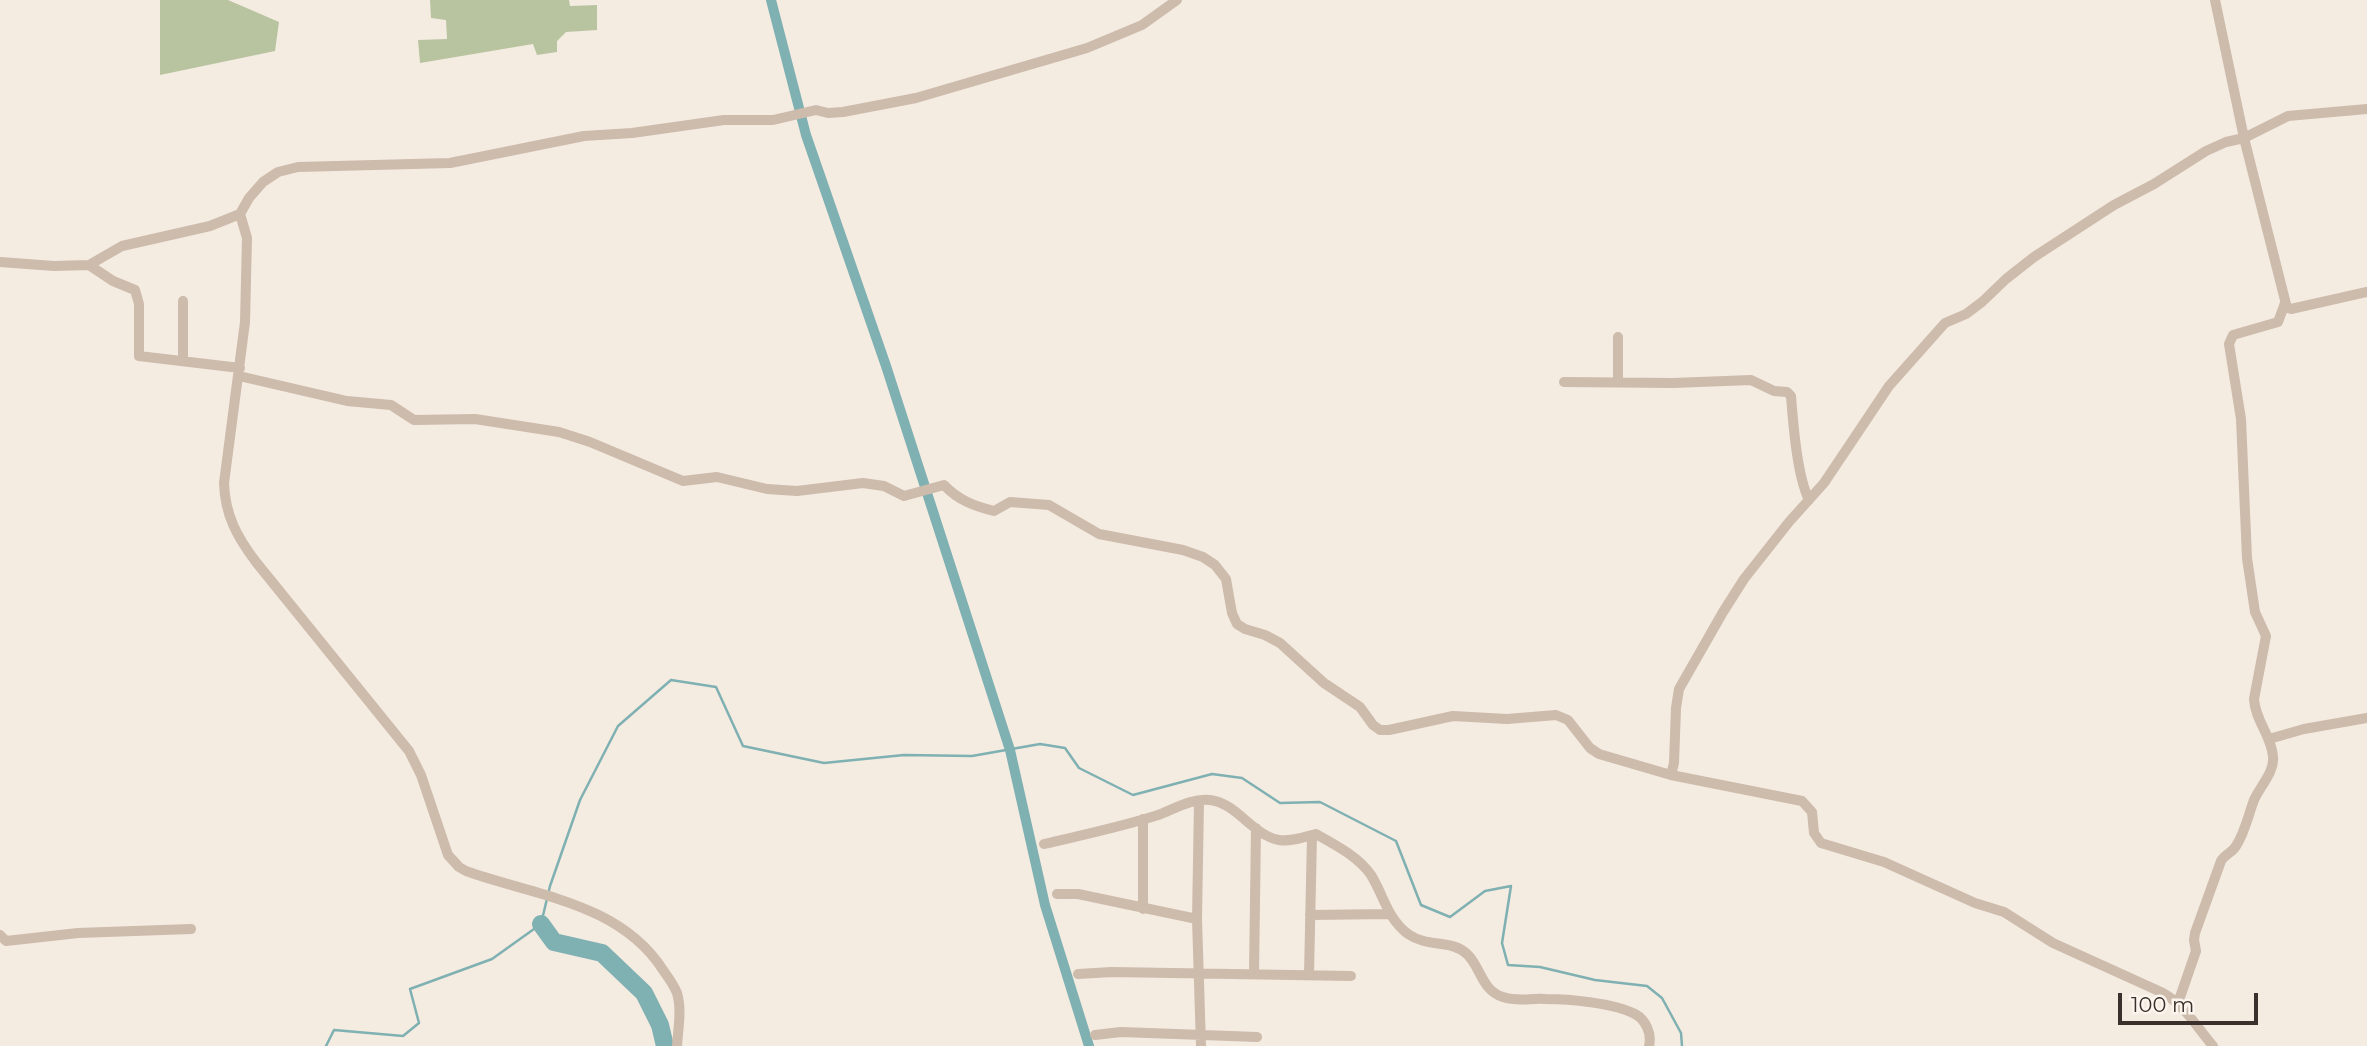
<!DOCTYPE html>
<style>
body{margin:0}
#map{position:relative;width:2367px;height:1046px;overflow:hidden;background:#f4ebe1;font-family:Montserrat,sans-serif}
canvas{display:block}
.scale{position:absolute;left:2118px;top:993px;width:140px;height:32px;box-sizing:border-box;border:4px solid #3b302b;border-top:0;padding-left:9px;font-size:21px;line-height:24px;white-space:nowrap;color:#3b302b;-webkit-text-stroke:5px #fbf5ee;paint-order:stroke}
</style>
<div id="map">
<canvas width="2367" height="1046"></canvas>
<div class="scale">100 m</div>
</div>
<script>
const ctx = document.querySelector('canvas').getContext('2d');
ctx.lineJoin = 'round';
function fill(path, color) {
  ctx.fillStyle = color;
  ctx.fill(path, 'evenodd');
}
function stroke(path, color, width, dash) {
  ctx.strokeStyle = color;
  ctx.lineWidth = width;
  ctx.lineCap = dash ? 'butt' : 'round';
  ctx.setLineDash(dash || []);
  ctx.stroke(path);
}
fill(new Path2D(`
 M160 0H228L279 22 275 51 160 75Z
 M430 0H569L570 6 597 5V30L566 32 557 41V52L537 55 533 44 420 63 418 40 447 39 446 20 431 18Z`), '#b8c4a0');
stroke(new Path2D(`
 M326 1046 334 1030 403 1036 419 1023 410 989 492 959 541 924 550 886 580 800 618 726 671 680 716 687 743 746 824 763 904 755 972 756 1040 744 1065 748 1079 768 1133 795 1212 774 1242 778 1280 803 1320 802 1396 841 1421 905 1450 917 1485 891 1511 886 1502 943 1508 965 1540 967 1595 980 1647 986 1662 998 1681 1033 1682 1046`), '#7fb0b2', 2.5);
stroke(new Path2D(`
 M771 0 806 135 886 366 1010 750 1045 905 1089 1046`), '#7fb0b2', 10);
stroke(new Path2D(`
 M541 924 554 942 602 953 644 993 660 1025 665 1046`), '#7fb0b2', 18);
stroke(new Path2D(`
 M2215 0 2244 138 2287 308 2291 309 2367 292
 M240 214 247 238 245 322 224 483C225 515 237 537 256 562L409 751 421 775 448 855 459 867 466 871C536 896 620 903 663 970 668 977 674 985 677 993 682 1010 678 1029 677 1046
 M0 262 54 266 89 265 122 246 210 226 240 214 249 198 263 182 278 172 298 167 450 163 584 136 632 133 724 120H773L816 110 828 113 843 112 916 98 1087 48 1142 25 1177 0
 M89 265 113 281 135 290 139 304V356L240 368
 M183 361V301
 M239 376 347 401 391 405 414 420 475 419 559 432 590 442 683 481 717 477 767 489 797 491 863 483 884 486 904 496 944 485C958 500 974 506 994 511L1010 502 1049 505 1099 534 1183 550 1203 557 1215 565 1226 579 1232 613 1237 624 1245 629 1265 635 1280 643 1324 683 1360 707 1373 725 1380 730H1389L1453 716 1507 719 1556 715 1568 720 1590 748 1599 754 1671 775 1802 801 1812 812 1814 833 1821 843 1884 862 1975 903 2004 912 2053 943 2161 992C2184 1004 2196 1026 2213 1046
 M1564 382 1673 383 1751 380 1774 391 1787 392 1791 396C1793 422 1797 476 1809 500
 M1618 382V337
 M2269 739 2304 729 2367 718
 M1671 775 1674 763 1676 708 1679 689 1723 612 1744 579 1789 522 1824 483 1889 386 1945 323 1966 314 1982 302 2006 279 2034 257 2114 205 2154 184 2206 151 2226 142 2244 138 2288 116 2367 109
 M1199 801 1197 919 1201 1046
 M1044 844C1082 835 1121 827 1158 815 1174 809 1192 798 1210 800 1237 803 1252 835 1279 840 1290 842 1304 837 1316 834 1334 844 1359 857 1371 875 1384 896 1387 918 1408 934 1428 948 1451 939 1467 954 1481 967 1481 990 1503 997 1518 1002 1530 998 1545 999 1569 999 1614 1003 1635 1014 1646 1020 1652 1034 1649 1046
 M1057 894H1078L1197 919
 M1143 909V819
 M1310 915 1389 914
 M0 935 6 941 78 933 191 929
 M1078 974 1112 972 1351 976
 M1254 974 1256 828
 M1309 975 1312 835
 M2178 1003 2196 951 2194 940 2195 933 2221 861C2225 854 2232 853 2236 846 2245 832 2248 816 2254 800 2260 786 2275 772 2273 756 2271 735 2255 720 2254 699L2266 636 2255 612 2247 558 2241 419 2229 344 2233 335 2278 322 2285 303
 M1095 1035 1121 1032 1257 1037`), '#cdbbac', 10);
</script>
